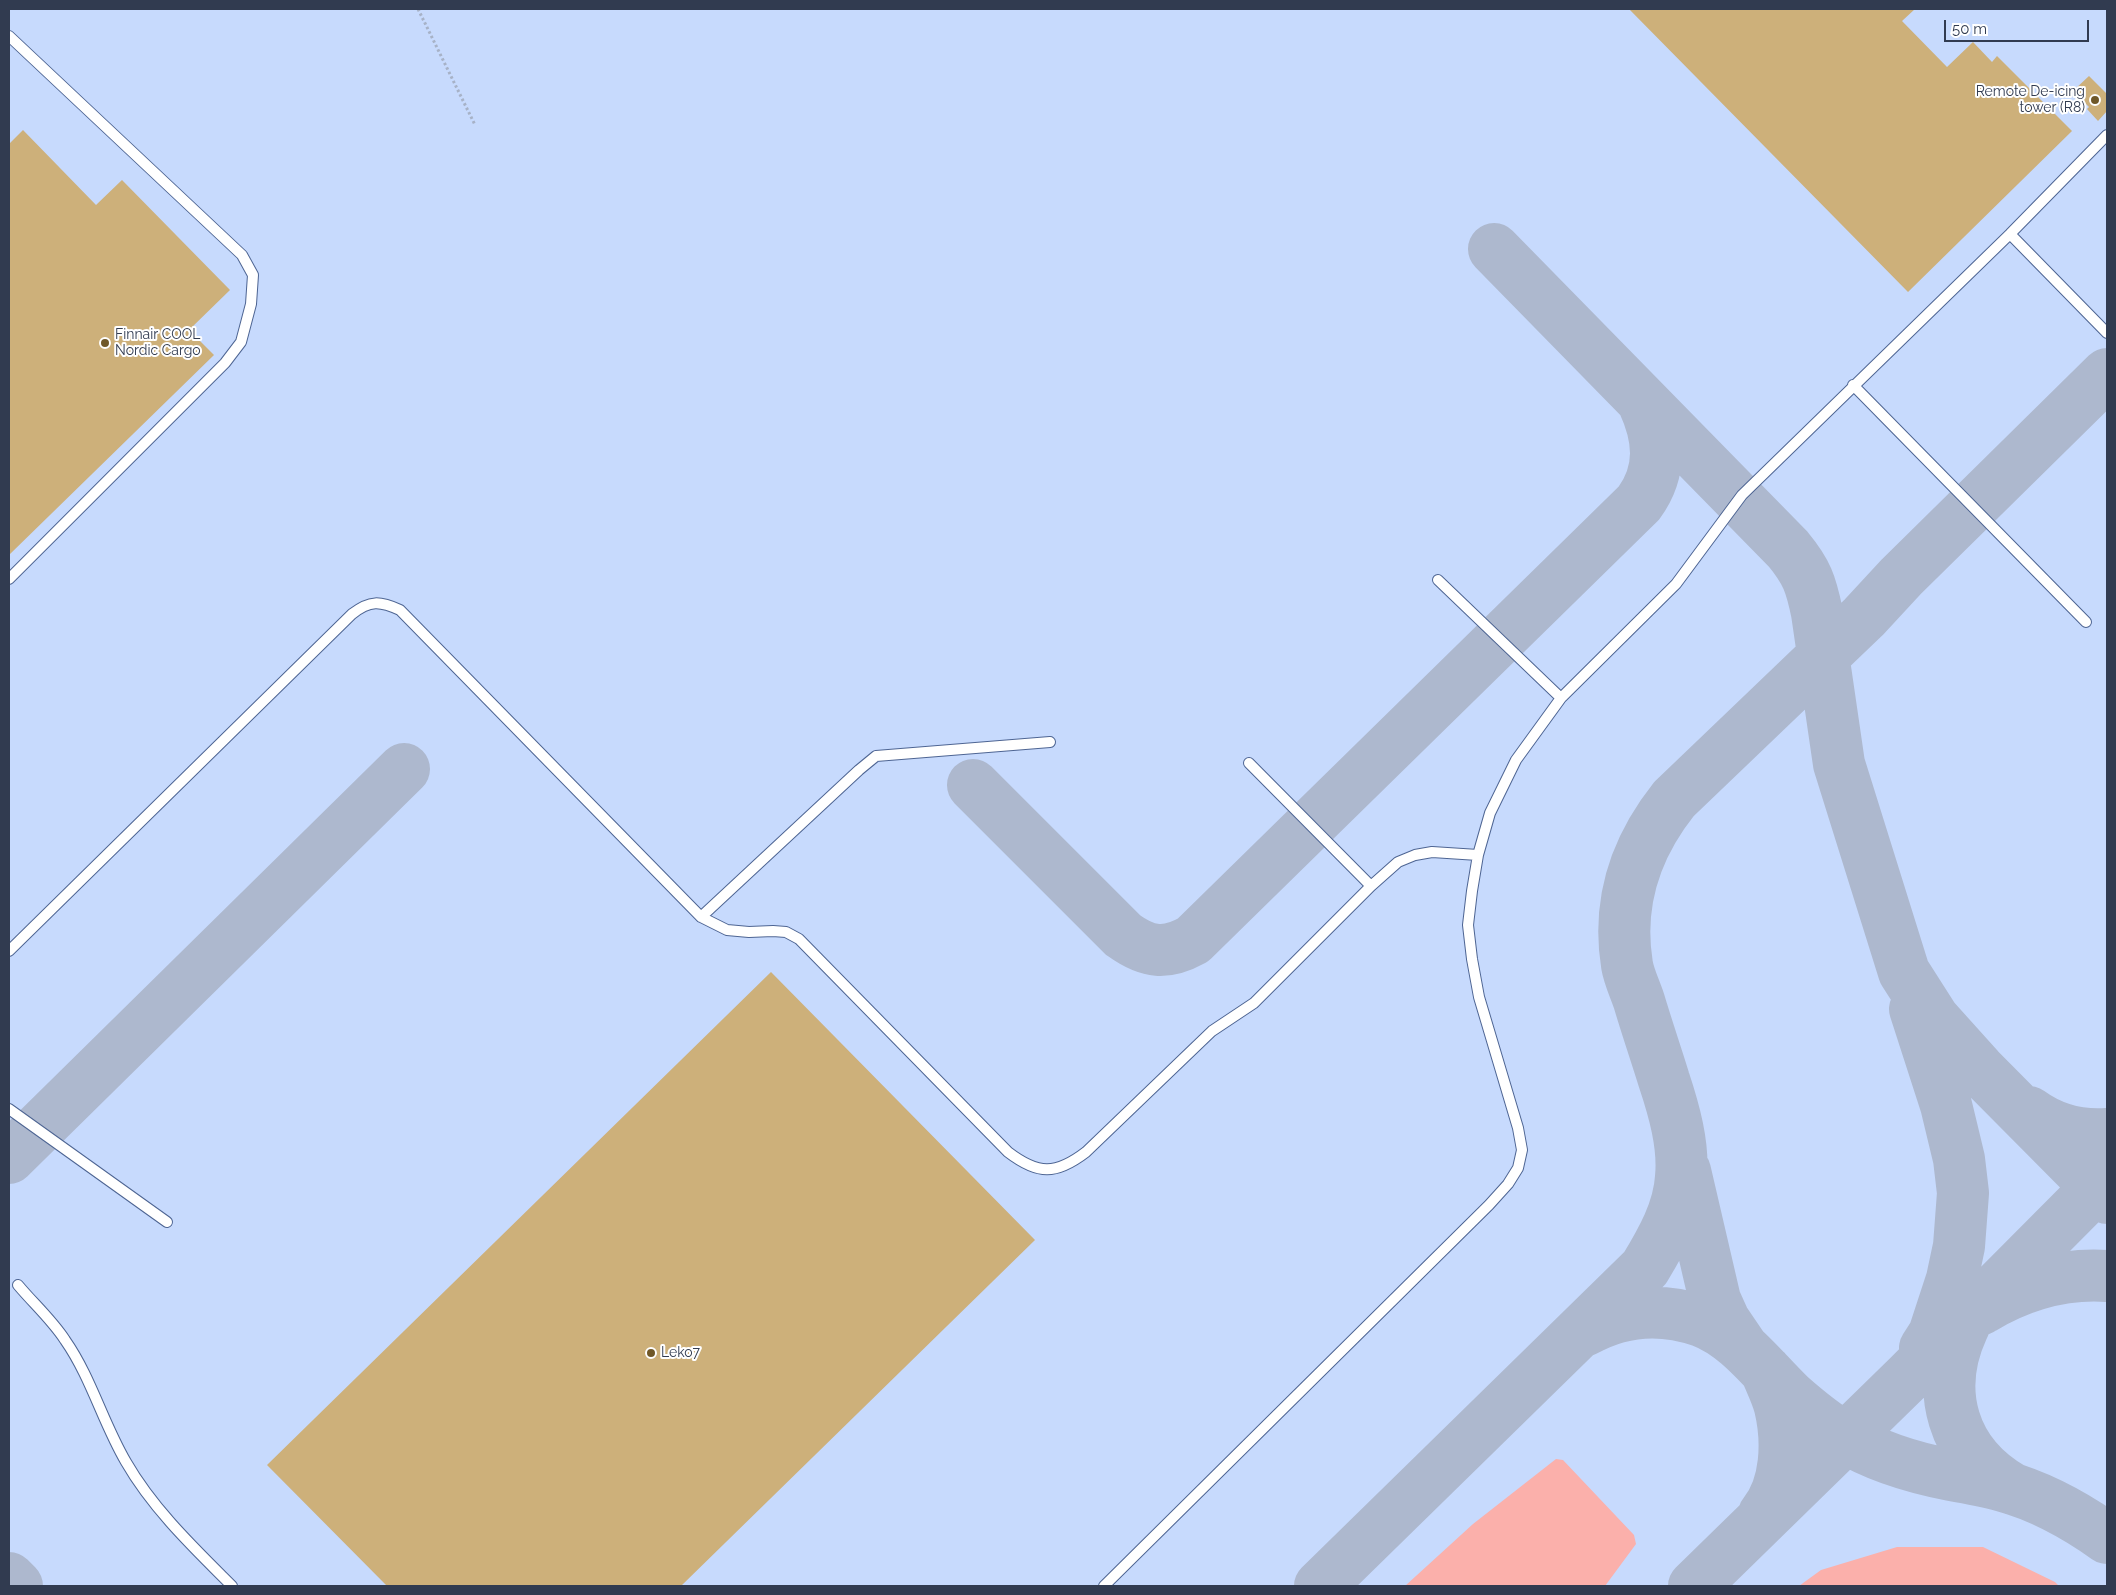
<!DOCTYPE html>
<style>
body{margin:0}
#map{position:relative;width:2116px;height:1595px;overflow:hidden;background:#d9e5fa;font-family:Raleway,sans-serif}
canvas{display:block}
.frame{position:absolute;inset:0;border:10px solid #313b50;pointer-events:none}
.scale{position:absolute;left:1944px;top:20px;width:145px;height:22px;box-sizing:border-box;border:2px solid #313b50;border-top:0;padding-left:6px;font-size:15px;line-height:18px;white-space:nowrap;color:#313b50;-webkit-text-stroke:4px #fff;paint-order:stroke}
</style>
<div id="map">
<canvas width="2116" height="1595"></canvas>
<div class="frame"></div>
<div class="scale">50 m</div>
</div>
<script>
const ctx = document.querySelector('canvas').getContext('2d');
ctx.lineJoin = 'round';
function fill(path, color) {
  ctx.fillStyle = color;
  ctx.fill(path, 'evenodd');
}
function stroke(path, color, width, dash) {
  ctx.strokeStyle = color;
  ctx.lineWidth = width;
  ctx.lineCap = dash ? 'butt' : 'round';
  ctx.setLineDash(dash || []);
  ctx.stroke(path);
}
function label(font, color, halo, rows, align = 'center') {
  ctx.font = font + ' Raleway,sans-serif';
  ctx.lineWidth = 4;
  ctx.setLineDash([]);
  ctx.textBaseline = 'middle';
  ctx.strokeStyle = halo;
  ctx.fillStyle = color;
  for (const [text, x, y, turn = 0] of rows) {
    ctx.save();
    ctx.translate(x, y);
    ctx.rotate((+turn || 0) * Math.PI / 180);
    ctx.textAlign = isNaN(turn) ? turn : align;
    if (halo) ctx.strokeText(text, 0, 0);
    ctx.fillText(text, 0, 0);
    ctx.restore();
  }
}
fill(new Path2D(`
 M9 9H2107V1586H9Z`), '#c7dafd');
fill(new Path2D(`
 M1556 1459 1563 1460 1634 1535 1636 1544 1605 1586H1405L1473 1524Z
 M1897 1547H1983L2055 1582 2059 1586H1799L1821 1570Z`), '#fbb0ab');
stroke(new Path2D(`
 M1494 249 1788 549C1807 572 1811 584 1817 613L1839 764 1904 972 1934 1019 1979 1069 2107 1198
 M973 785 1123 935C1148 953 1166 955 1193 940L1639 503C1663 470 1659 437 1643 402
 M1915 1009 1946 1105 1959 1159 1963 1193 1959 1246 1952 1279 1934 1334 1925 1348
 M2029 1112C2051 1128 2079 1136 2107 1134
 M9 1158 404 769
 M1685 1171 1715 1300 1724 1320 1743 1348
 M1584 1331C1621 1310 1661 1307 1701 1321 1738 1335 1762 1369 1790 1396 1807 1411 1824 1425 1844 1437 1875 1456 1915 1468 1951 1475 1968 1478 1985 1481 2003 1486 2040 1496 2076 1516 2107 1538
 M2013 1489C1952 1454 1934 1391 1963 1328 1965 1325 1965 1320 1967 1317 1970 1313 1979 1311 1983 1308 2022 1285 2063 1273 2107 1276
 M1764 1514C1787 1486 1788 1441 1780 1407 1777 1395 1771 1383 1766 1371
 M9 1578 17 1586
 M1320 1586 1645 1268C1662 1240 1679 1210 1681 1177 1684 1145 1674 1110 1664 1080 1656 1054 1647 1028 1639 1001 1635 989 1629 977 1627 965 1617 903 1635 848 1674 799L1864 617 1901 577 2107 374
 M1694 1586 1909 1376 2107 1177`), '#adb8ce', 52);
fill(new Path2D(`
 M1629 9H1915L1902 21 1947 67 1973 42 1992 62 1997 56 2072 131 1908 292Z
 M2089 76 2107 94V111L2098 121 2087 109 2089 107 2073 91Z
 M23 130 96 205 122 180 230 290 189 330 214 355 9 555V144Z
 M771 972 1035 1240 681 1586H387L267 1465Z`), '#cdb07a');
const service = new Path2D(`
 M9 36 242 255 253 275 251 304 241 342 225 363 9 579
 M2010 234 2107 333
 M1853 385 2086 622
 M1438 580 1561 698
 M1249 763 1371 886
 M701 917 859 770 876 756 1050 742
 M9 951 352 614C370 600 380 601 400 610L701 917 727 930 749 932 773 931 786 932 799 939 1008 1152C1038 1175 1056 1175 1086 1152L1212 1031 1254 1003 1371 886 1398 862 1415 855 1432 852 1478 855
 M9 1109 167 1222
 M18 1285C33 1303 52 1320 65 1340 91 1377 103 1423 126 1462 153 1509 194 1548 232 1586
 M1104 1586 1489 1205 1508 1184 1518 1168 1522 1150 1518 1128 1479 997 1472 959 1468 925 1472 891 1478 855 1490 813 1516 760 1561 698 1676 584 1742 495 2010 234 2107 135`);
stroke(service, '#4e6593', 12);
stroke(new Path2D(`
 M418 9 475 125`), '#a7b2c7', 3, [2.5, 2.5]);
stroke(service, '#fff', 10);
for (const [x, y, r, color] of [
 [2095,100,5,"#705828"],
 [105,343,5,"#705828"],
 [651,1353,5,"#705828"]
]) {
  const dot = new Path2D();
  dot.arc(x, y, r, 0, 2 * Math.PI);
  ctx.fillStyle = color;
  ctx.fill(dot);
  stroke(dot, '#fff', 2);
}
label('14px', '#313b50', '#fff', [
 ["Remote De-icing",2085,92,"right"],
 ["tower (R8)",2085,108,"right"],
 ["Finnair COOL",115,335],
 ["Nordic Cargo",115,351],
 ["Leko7",661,1353]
], 'left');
</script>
